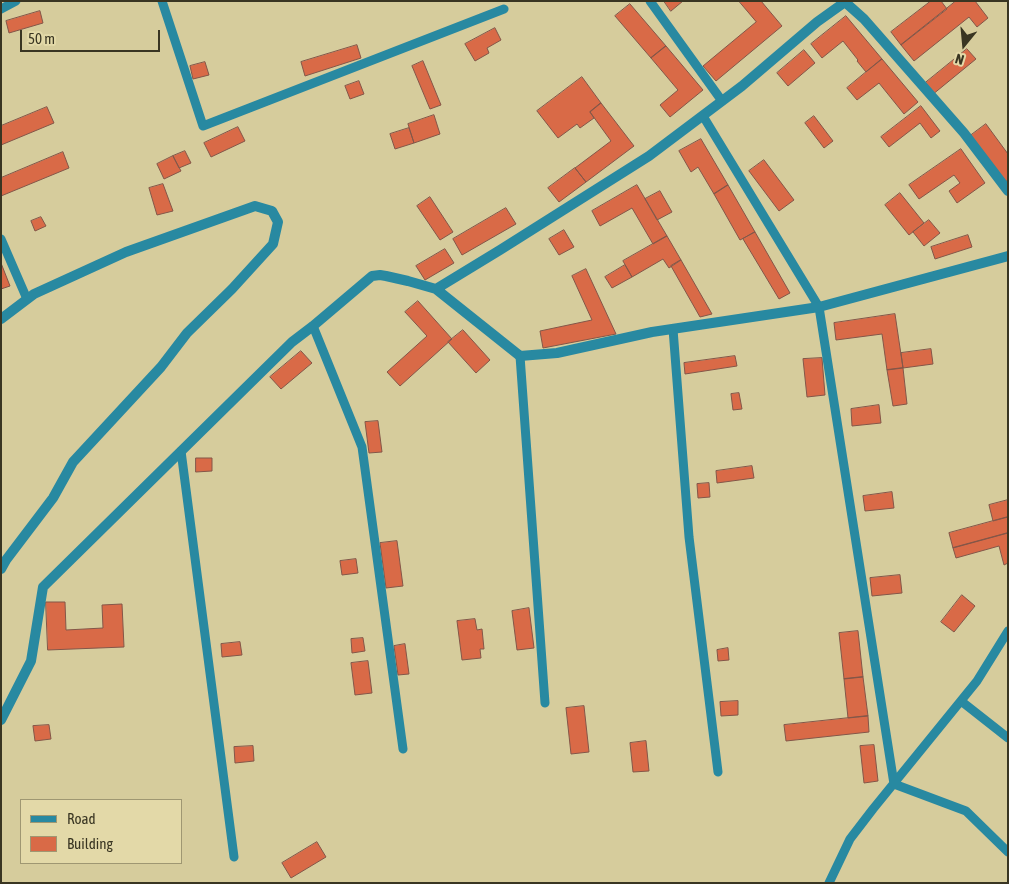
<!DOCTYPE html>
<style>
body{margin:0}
#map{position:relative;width:1009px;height:884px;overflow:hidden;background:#d6cc9c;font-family:"Asap Condensed",sans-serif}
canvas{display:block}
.frame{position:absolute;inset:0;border:2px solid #393522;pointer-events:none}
.legend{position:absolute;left:20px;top:799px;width:162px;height:65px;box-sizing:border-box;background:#e3d9a8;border:1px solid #9f9772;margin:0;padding:6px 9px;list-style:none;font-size:15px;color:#393522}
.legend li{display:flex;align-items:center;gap:10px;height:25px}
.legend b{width:25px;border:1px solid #9f9772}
.north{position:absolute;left:939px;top:20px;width:50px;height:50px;-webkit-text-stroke:4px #e3d9a8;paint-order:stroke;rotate:197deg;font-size:14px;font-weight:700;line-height:20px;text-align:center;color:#393522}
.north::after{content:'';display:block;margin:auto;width:18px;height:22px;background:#393522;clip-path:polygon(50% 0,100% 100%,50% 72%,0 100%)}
.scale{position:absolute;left:20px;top:30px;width:140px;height:22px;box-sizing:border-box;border:2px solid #393522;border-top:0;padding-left:6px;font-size:15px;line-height:18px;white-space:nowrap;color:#393522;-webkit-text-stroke:4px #e3d9a8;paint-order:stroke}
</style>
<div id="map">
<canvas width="1009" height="884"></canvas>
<div class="frame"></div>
<ul class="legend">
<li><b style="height:6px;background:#2889a1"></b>Road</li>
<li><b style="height:14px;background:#d96a47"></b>Building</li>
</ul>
<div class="north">N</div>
<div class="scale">50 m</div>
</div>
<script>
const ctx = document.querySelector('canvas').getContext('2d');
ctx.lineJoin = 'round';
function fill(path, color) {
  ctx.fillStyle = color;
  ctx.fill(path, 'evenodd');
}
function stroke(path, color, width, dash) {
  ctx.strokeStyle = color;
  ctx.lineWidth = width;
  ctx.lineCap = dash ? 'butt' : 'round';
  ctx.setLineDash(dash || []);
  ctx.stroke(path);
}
const building = new Path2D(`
 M664 1H683L671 11Z
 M739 1H761L782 26 716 81 703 66 756 22Z
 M931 1H941L947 9 901 45 891 32Z
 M956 1H975L988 18 977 27 969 17 914 61 901 45Z
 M630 4 666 46 651 58 615 16Z
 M40 11 43 23 9 33 6 21Z
 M846 16 882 59 866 72 857 61 858 60 843 41 822 58 811 44Z
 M495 28 501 40 487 48 489 53 475 61 465 44Z
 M357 45 361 58 305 76 301 62Z
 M666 46 703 90 670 117 660 105 678 90 651 58Z
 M967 49 976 59 932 95 924 84Z
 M804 50 815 63 788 86 777 73Z
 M882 59 918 102 904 114 879 83 857 100 847 88Z
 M423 61 441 105 430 109 412 66Z
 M205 62 209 75 193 79 190 66Z
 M582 77 601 103 590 112 594 118 580 128 577 124 558 138 537 111Z
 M359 81 364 94 350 99 345 86Z
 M601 103 634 146 586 182 575 168 611 141 590 112Z
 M921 106 940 131 931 138 920 123 889 147 881 137Z
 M47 107 54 123 1 145V126Z
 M434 115 440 134 414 143 408 124Z
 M814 116 833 141 824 148 805 123Z
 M986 124 1008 154V180L1005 182 970 136Z
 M238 127 245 141 211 157 204 143Z
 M409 128 414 143 395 149 390 134Z
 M701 139 728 185 714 194 698 167 691 172 679 151Z
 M961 149 985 183 957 203 949 191 960 183 954 175 919 199 909 185Z
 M185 151 191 163 179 168 173 156Z
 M63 152 69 168 1 196V178Z
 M173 156 181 171 164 179 157 164Z
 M764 160 794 200 779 211 749 171Z
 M575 168 586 182 559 202 548 188Z
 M163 184 173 211 157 215 149 188Z
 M637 185 667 236 653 244 632 208 600 226 592 211Z
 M728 185 755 232 740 240 714 194Z
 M660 191 672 212 657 220 645 199Z
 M900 193 924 223 909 235 885 205Z
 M430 197 453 232 440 240 417 206Z
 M506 208 516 224 462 255 453 239Z
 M41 217 46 226 35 231 31 221Z
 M929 220 940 233 924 246 913 232Z
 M564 230 574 247 559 255 549 239Z
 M755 232 790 293 779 299 743 239Z
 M968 235 972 247 935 259 931 247Z
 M667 236 681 260 669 268 663 259 632 277 623 261Z
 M445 249 454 263 425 280 416 266Z
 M681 260 712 314 700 317 671 266Z
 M1 263 10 286 1 289Z
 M625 265 632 277 612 288 605 277Z
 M586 269 616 334 543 348 540 331 592 320 572 276Z
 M418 301 452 339 400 386 387 372 427 336 405 312Z
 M895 314 903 368 887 370 882 334 836 340 834 323Z
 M463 330 490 360 476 373 448 342Z
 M931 349 933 364 903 368 901 353Z
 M301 351 312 363 281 389 270 377Z
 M735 356 737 366 685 374 684 363Z
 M822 358 825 395 807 397 803 359Z
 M903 368 907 404 893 406 887 370Z
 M739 393 742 409 733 410 731 394Z
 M879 405 881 423 852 426 851 409Z
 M378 421 382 452 369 453 365 422Z
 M196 458H212V471L196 472Z
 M752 466 754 478 717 483 716 471Z
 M709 483 710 497 698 498 697 484Z
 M892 492 894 508 865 511 863 496Z
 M1008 500V517L993 521 989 505Z
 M1008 517V533L953 548 949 533Z
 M1008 533V563L1004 565 999 546 956 558 953 548Z
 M397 541 403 586 386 588 380 543Z
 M356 559 358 573 342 575 340 561Z
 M900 575 902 593 872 596 870 578Z
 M962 595 975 606 954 632 941 622Z
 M46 602H65L66 630 103 628 102 605 122 604 124 647 48 650Z
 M529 608 534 648 517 650 512 611Z
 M475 619 477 630 482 629 484 649H480L481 658 462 660 457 621Z
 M858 631 863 677 844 679 839 633Z
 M363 638 365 651 352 653 351 639Z
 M240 642 242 655 222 657 221 644Z
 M405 644 409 674 398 675 394 646Z
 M728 648 729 660 718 661 717 650Z
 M368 661 372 693 355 695 351 663Z
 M863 677 868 716 848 718 844 679Z
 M738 701V715L721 716 720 702Z
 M584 706 589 752 571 754 566 708Z
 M868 716 869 732 786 741 784 725Z
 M49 725 51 739 35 741 33 726Z
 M646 741 649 771 633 772 630 743Z
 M874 745 878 781 864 783 860 746Z
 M253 746 254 761 235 763 234 747Z
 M317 842 326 857 291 878 282 863Z`);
fill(building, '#d96a47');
stroke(building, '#835648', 1);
stroke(new Path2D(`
 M162 1 203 126 504 9
 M650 1 722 101
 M1 9 16 1
 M703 116 819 307 894 784 966 811 1008 852
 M1 239 27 299
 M313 326 362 447 403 749
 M673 329 689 537 718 772
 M520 356 545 703
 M181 451 234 857
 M961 701 1008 738
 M829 883 850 839 873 809 977 681 1008 631`), '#2889a1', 9);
stroke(new Path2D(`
 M436 289 500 250 649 156 742 86 817 22 845 2 864 19 964 133 1008 191
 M1 319 34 294 126 252 255 206 272 211 278 222 273 244 232 289 187 333 161 367 73 462 53 498 6 560 1 569
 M1 720 31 661 43 587 292 342 313 326 372 276 380 275 386 276 408 281 436 289 520 356 557 353 652 332 819 307 1008 256`), '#2889a1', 10);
</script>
